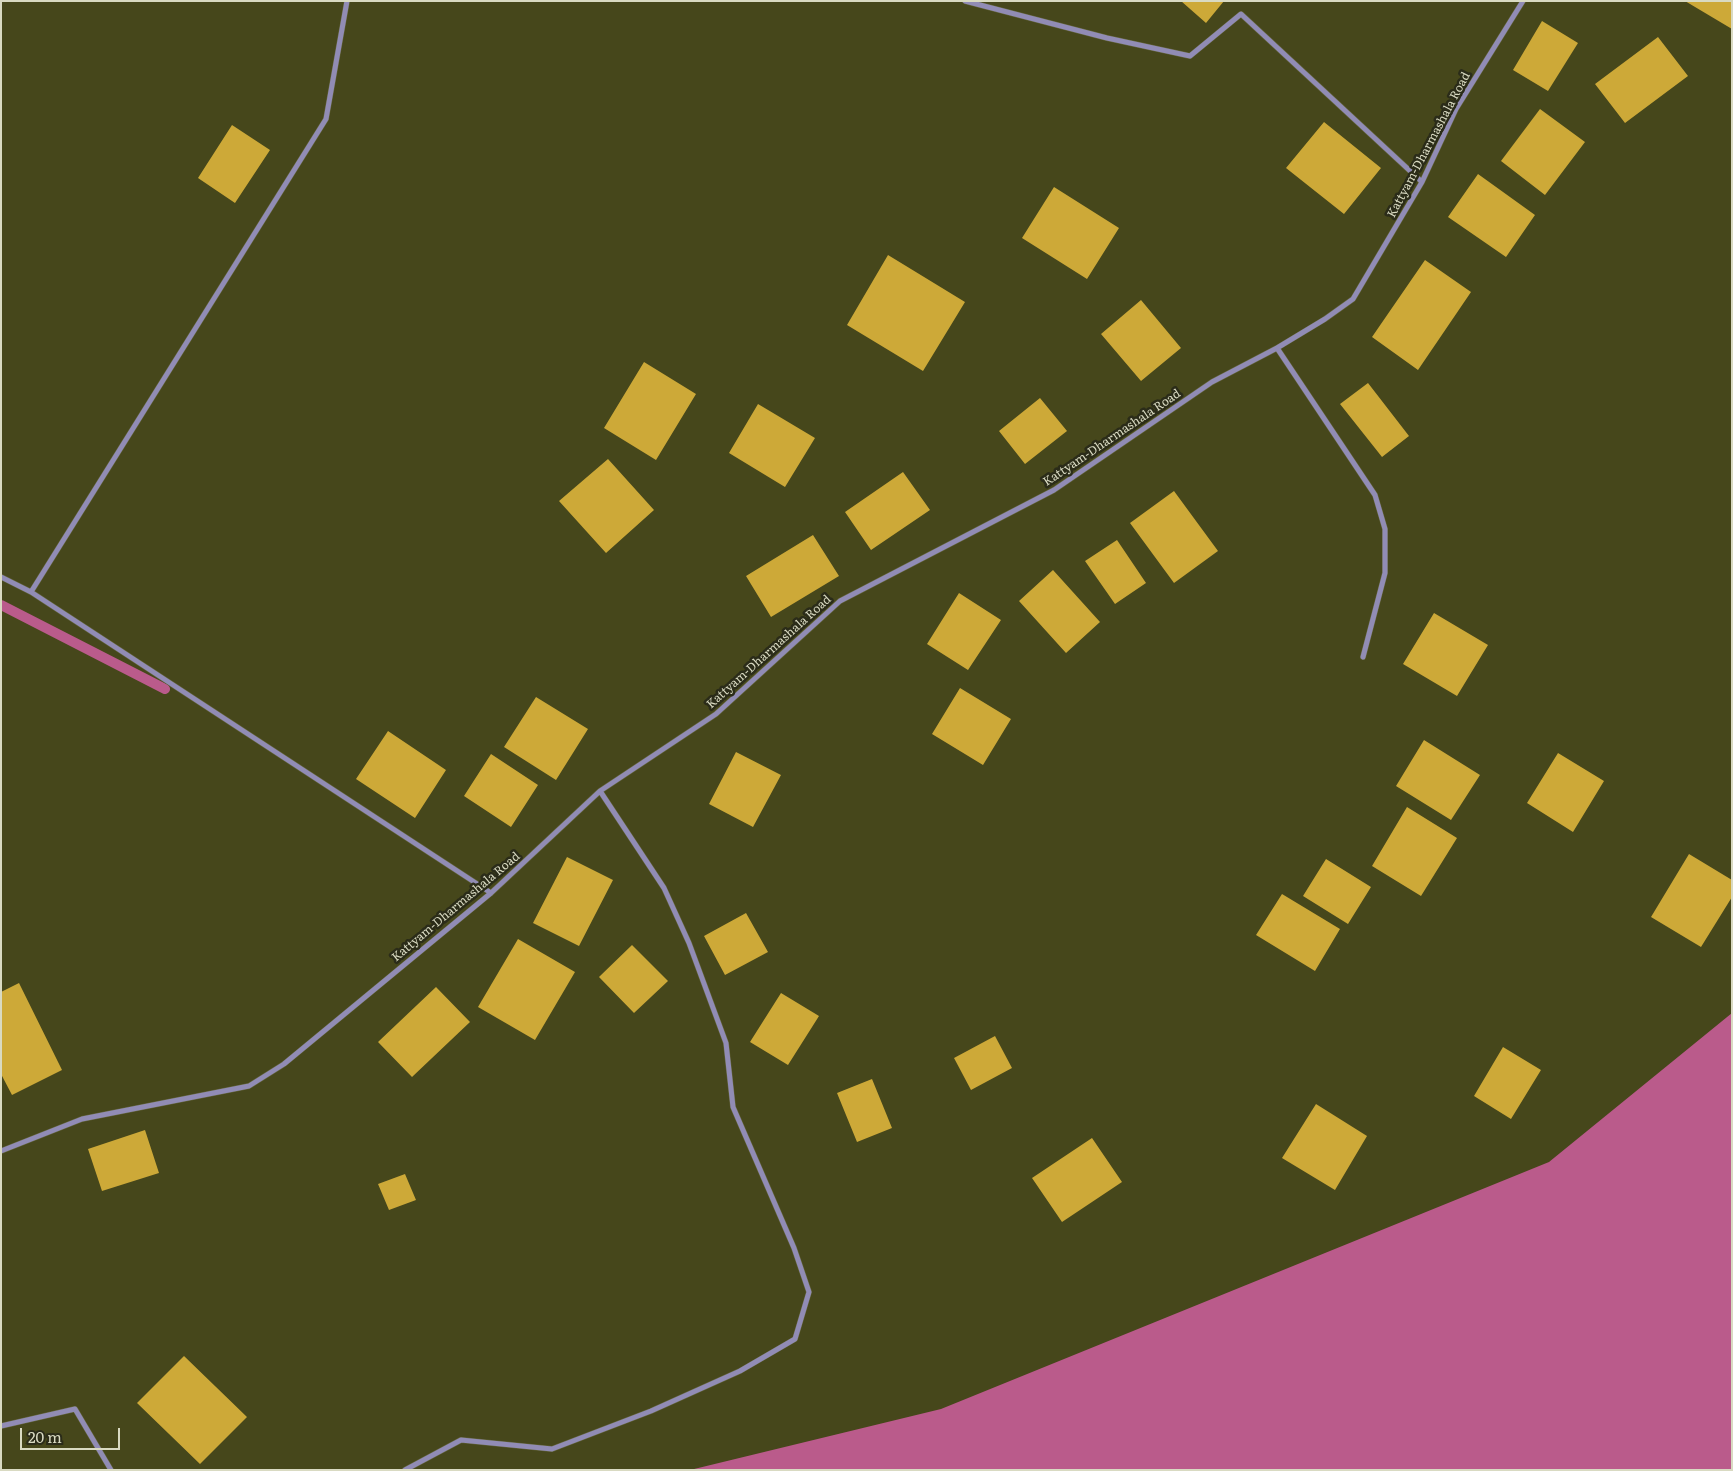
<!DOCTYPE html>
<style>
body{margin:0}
#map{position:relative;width:1733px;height:1471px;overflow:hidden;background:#46471b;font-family:Literata,serif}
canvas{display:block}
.frame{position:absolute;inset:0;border:2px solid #d9dac2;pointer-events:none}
.scale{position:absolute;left:20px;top:1428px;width:100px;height:22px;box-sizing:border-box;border:2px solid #d9dac2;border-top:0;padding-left:6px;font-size:15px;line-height:18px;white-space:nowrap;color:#d9dac2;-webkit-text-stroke:4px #2b2c19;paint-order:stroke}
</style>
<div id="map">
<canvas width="1733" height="1471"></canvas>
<div class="frame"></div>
<div class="scale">20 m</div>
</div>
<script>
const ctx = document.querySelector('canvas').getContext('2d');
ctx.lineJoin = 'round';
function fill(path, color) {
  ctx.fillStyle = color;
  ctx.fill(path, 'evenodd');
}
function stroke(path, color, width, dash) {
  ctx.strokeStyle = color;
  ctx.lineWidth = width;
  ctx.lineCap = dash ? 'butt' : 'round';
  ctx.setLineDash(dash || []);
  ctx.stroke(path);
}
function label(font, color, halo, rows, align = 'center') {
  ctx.font = font + ' Literata,serif';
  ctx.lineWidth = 5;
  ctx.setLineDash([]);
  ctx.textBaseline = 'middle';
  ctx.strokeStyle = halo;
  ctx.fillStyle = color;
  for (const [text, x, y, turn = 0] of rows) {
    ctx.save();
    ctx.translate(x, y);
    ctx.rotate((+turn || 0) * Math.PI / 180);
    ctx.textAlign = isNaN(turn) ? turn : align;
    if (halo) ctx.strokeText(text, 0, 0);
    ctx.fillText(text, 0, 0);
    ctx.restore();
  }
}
fill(new Path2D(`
 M1732 1013V1470H690L941 1409 1549 1162Z`), '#ba5b8b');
stroke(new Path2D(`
 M1 605 165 689`), '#ba5b8b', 10);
fill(new Path2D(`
 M1181 1H1224L1206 23Z
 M1685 1H1732V29Z
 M1542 21 1578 43 1548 91 1513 70Z
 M1658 37 1688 76 1625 123 1595 84Z
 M1540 109 1585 142 1545 195 1501 161Z
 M1324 122 1381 168 1344 214 1286 168Z
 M232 125 270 150 235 203 198 178Z
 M1478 174 1535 215 1506 257 1448 217Z
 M1054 187 1119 228 1087 279 1022 238Z
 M888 255 965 302 923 371 847 325Z
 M1425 260 1471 292 1418 370 1372 337Z
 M1141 300 1181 348 1141 381 1101 334Z
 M644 362 696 394 656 460 604 428Z
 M1368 383 1409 436 1382 457 1340 404Z
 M1040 398 1067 431 1025 464 999 431Z
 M758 404 815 438 785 487 729 453Z
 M608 459 654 510 606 553 559 501Z
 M903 472 930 510 871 550 845 512Z
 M1174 491 1218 551 1174 583 1130 523Z
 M813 535 839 576 771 617 746 576Z
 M1117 540 1146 583 1115 604 1085 561Z
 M1053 570 1100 622 1066 653 1019 601Z
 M959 593 1001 620 968 670 927 644Z
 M1434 613 1488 645 1457 696 1403 664Z
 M960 688 1011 719 983 765 932 734Z
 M536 697 588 729 556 780 504 747Z
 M388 731 446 770 415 818 356 779Z
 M1424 740 1480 775 1451 820 1396 786Z
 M736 752 781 775 753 827 709 804Z
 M1558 753 1604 781 1573 832 1527 803Z
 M491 754 538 785 511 827 464 796Z
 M1407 807 1457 838 1421 896 1372 866Z
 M1689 854 1732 880V897L1701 947 1651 917Z
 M567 857 613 880 579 946 533 923Z
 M1326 859 1371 887 1348 924 1303 896Z
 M1282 894 1340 929 1315 971 1256 935Z
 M746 913 768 952 725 975 704 936Z
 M518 939 575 972 535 1040 478 1007Z
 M632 945 668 981 634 1013 599 977Z
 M19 983 62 1070 12 1095 1 1074V992Z
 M436 987 470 1022 412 1077 378 1042Z
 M781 993 819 1016 788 1065 750 1042Z
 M995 1036 1012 1068 971 1090 954 1058Z
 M1503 1047 1541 1070 1511 1119 1474 1096Z
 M872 1079 892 1128 857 1142 837 1093Z
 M1316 1104 1367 1136 1335 1190 1282 1158Z
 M145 1130 159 1173 102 1191 88 1149Z
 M1092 1138 1122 1182 1062 1222 1032 1178Z
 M405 1174 416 1200 389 1210 378 1184Z
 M184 1356 247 1417 200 1464 137 1403Z`), '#cda938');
const street = new Path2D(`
 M965 1 1107 38 1190 56 1241 14 1422 182
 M1277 348 1375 495 1385 529V573L1363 657
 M1 577 31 592 491 893
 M31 592 326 119 347 1
 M1 1151 82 1119 249 1086 284 1064 491 893 600 791 716 714 840 601 1054 490 1212 382 1277 348 1325 319 1353 299 1422 182 1456 109 1523 1
 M1 1426 75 1409 111 1470
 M405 1470 461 1440 552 1449 651 1411 740 1371 795 1339 809 1292 794 1248 733 1107 726 1043 689 943 664 888 600 791`);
stroke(street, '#63643c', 6);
stroke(street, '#918cb5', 5);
label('12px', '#d9dac2', '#2b2c19', [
 ["Kattyam-Dharmashala Road",1429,145,-62],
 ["Kattyam-Dharmashala Road",1112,438,-34],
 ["Kattyam-Dharmashala Road",769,652,-42],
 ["Kattyam-Dharmashala Road",456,907,-40]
]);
</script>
